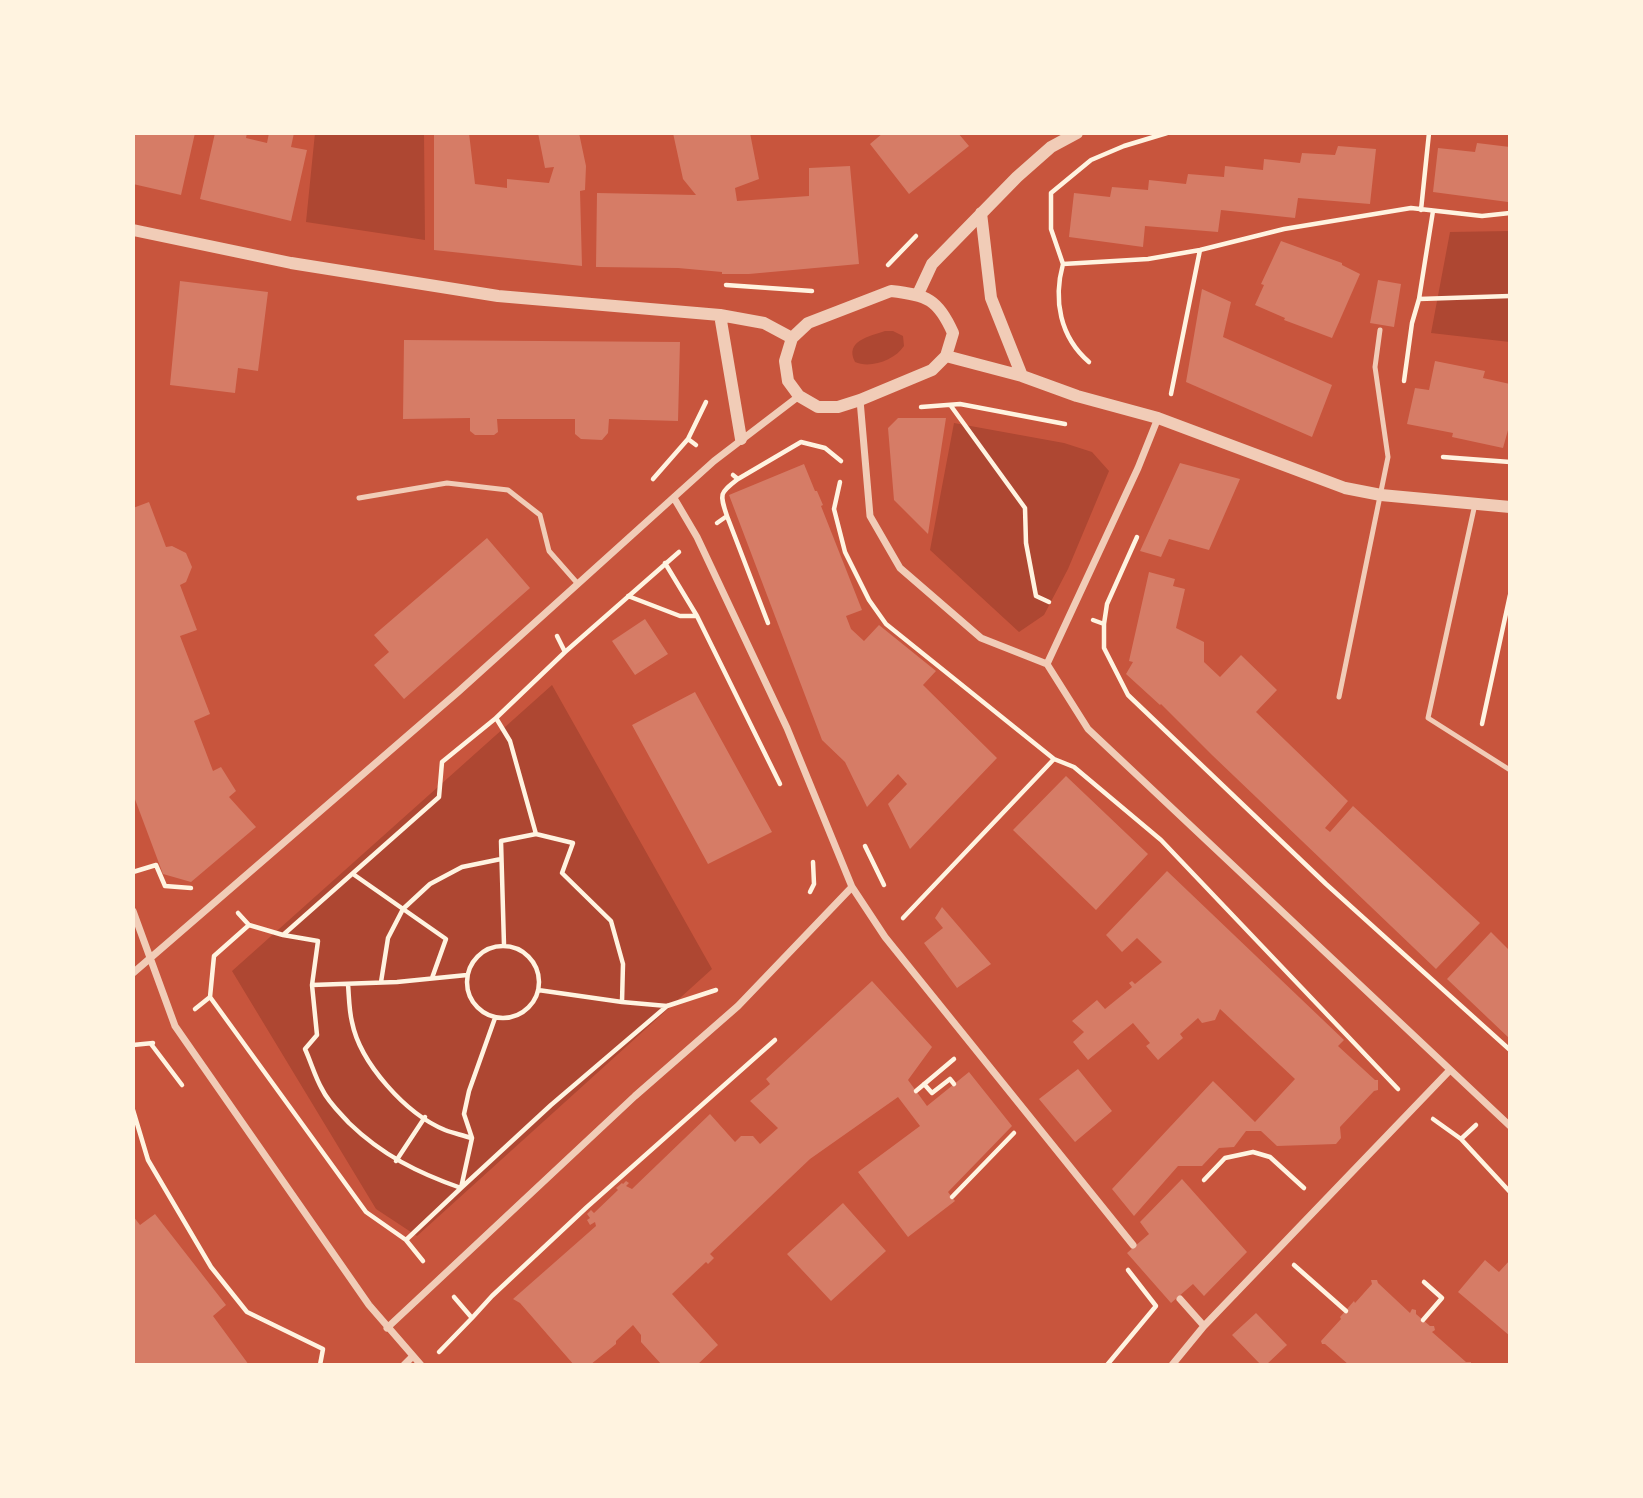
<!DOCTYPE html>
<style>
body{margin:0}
#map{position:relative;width:1643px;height:1498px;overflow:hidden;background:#c8553d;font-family:"DM Sans",sans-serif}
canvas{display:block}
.frame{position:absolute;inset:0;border:135px solid #fff3e0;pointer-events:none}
</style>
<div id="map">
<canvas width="1643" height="1498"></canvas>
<div class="frame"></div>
</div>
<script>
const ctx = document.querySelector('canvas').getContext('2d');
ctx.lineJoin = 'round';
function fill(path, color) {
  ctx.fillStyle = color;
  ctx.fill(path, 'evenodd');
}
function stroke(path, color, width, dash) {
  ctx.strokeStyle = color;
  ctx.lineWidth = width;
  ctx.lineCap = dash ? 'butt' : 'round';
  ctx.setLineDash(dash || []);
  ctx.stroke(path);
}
fill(new Path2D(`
 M315 133H424L425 240 306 222Z
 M1510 231V342L1431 333 1450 232Z
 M885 331H893L903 336 904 346C895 360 870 369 855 362 844 341 870 336 885 331Z
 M954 423 1064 443 1092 452 1109 471 1068 569 1044 615 1019 632 930 550Z
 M552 685 712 969 417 1236 376 1209 232 971Z`), '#ae4732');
fill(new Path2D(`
 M133 133H195L181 195 133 184Z
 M215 133H247L246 138 267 143 269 133H294L291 147 307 150 291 221 200 199Z
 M434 133H469L475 184 507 188V179L549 183 554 167 545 168 538 133H579L586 166 585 190 580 191 582 266 434 250Z
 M673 133H750L759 179 735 188 737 201 809 196V168L850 166 859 264 749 274H722V272L678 268 596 267 597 193 696 195 683 179Z
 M883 133H958L969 146 909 194 870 144Z
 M1477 143 1510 147 1508 202 1433 192 1438 148 1475 152Z
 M1338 146 1376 149 1370 204 1298 198 1295 218 1221 210 1218 232 1145 226 1143 247 1069 237 1074 193 1110 197 1112 187 1148 190 1149 180 1186 184 1188 174 1224 177 1225 166 1263 170 1264 159 1300 163 1302 153 1335 155Z
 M1281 241 1342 263V265L1360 274 1332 338 1284 320 1285 318 1255 305 1264 285 1261 284Z
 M1378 280 1401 284 1394 327 1370 323Z
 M180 281 268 292 258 371 238 368 235 393 170 385Z
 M1202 289 1231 302 1223 337 1332 385 1312 437 1186 382Z
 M404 340 680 342 678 421 609 419 608 433 602 440 581 439 575 434V419H497L498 432 494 435H475L470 431V418L403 419Z
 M1435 361 1485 371 1483 378 1510 384V423L1503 448 1452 437 1453 433 1407 424 1415 388 1429 390Z
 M898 418H946L928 534 894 500 888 428Z
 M1180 463 1240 479 1209 550 1169 539 1161 557 1140 551Z
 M804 464 815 491H817L823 505 821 506 862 610 846 616 851 629 864 641 879 625 936 671 923 685 997 758 910 849 888 804 907 784 898 774 867 807 845 762 822 740 729 495Z
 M149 502 166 547 172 546 186 553 192 567 186 582 180 585 197 630 180 636 210 714 194 721 213 771 221 767 236 791 229 797 256 827 191 882 163 874 133 794V508Z
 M487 538 530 588 404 699 374 665 389 652 374 635Z
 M1149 572 1175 579 1173 586 1185 589 1176 628 1204 642V662L1220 677 1241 655 1277 690 1256 712 1348 801 1325 828 1330 832 1353 806 1480 923 1436 969 1212 755 1161 704 1160 705 1126 674 1133 662 1129 661Z
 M645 619 668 654 635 675 612 641Z
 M695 692 772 832 708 864 632 725Z
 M1066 776 1148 854 1096 910 1013 830Z
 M1167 871 1344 1040 1338 1046 1375 1080H1378V1090L1374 1091 1340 1127 1341 1138 1336 1144 1277 1146 1261 1131H1246L1234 1147 1219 1148 1202 1166H1178L1134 1216 1112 1189 1213 1081 1255 1122 1295 1079 1220 1009 1215 1020 1202 1023 1198 1018 1180 1034 1183 1038 1158 1060 1146 1046 1150 1043 1133 1023 1088 1060 1073 1042 1084 1032 1072 1021 1097 1000 1105 1009 1132 987 1129 983 1132 981 1135 984 1162 962 1137 938 1122 952 1106 935Z
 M942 907 991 964 957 988 924 943 943 928 935 918Z
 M1491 932 1510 951V1039L1447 979Z
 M872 981 932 1047 908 1080 927 1106 969 1072 1012 1126 948 1192 955 1201 908 1237 858 1172 920 1126 898 1097 810 1159 710 1254 714 1258 708 1264 706 1262 672 1294 718 1345 697 1365H662L641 1342V1335L633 1325 616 1341V1344L590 1365H574L520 1303 513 1299 596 1226 595 1222 590 1225 587 1220 590 1218 587 1214 591 1210 594 1213 618 1190 616 1188 622 1183 623 1184 626 1181 629 1183 626 1186 632 1189 710 1114 735 1142 741 1136H753L760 1144 778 1128 750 1101 770 1084 766 1079Z
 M1078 1069 1112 1111 1075 1142 1039 1099Z
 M1182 1179 1247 1252 1204 1296 1193 1284 1171 1303 1127 1253 1149 1234 1140 1222Z
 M843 1203 886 1251 831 1301 787 1254Z
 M155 1214 226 1305 213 1316 249 1365H133V1216L140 1225Z
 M1485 1260 1499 1272 1510 1260V1336L1458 1292Z
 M1371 1280H1377L1378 1283 1410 1313 1412 1309 1416 1310V1314L1430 1326H1434L1435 1330 1432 1332 1466 1362H1471V1365H1349L1325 1344H1322L1321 1341 1341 1319 1340 1317 1354 1301 1355 1303 1372 1284Z
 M1256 1313 1287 1345 1266 1365H1261L1232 1335Z`), '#d67c66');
stroke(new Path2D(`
 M1421 210 1429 133
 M1063 264 1051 229V193L1091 160 1124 146 1167 133
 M888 265 916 236
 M726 285 812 291
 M1419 299 1433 211
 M1089 362C1060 337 1053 300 1063 264L1148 259 1200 250 1284 229 1411 208 1482 216 1510 213
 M1404 381 1412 323 1419 299 1510 296
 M1171 394 1200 250
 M951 406 1025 508 1026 543 1036 596 1049 602
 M921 407 960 404 1065 424
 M696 445 688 439 706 402
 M1443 457 1510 462
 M733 475 738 479 801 442 825 448 841 461
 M653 479 688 439
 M840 482 834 509 845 552 869 600 886 624 1054 759 1074 767 1161 840 1398 1089
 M727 516 768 623
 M717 523 727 516C719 493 720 493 738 479
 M665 563 697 616
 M628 596 680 616H697L780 784
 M1093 620 1104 624V648L1128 695 1326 884 1510 1050
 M1104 624 1107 604 1137 537
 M557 636 565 652 679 552
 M496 718 565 652
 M1482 724 1510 595
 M865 846 884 885
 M133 872 156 865 165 886 191 888
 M353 874 446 939 432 978
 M810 892 814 884 813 862
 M238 913 249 925
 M903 918 1054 759
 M283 935 249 925 214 956 210 997 366 1212 406 1240 461 1188 472 1138 464 1114 469 1091 495 1018
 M504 945 501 841 536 834
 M467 982a36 36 0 1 1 72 0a36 36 0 1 1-72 0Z
 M467 975 397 982 312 985 318 941 283 935 439 797 442 762 496 718 510 741 536 834 573 843 562 873 611 921 623 964 622 1002
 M381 982 388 938 403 909 430 884 462 867 501 859
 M348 984C349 996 349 1010 352 1022 360 1063 406 1114 445 1130 453 1133 462 1135 471 1138
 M312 985 317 1035 305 1049C311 1062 315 1077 322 1089 328 1102 340 1113 349 1123 382 1155 418 1173 461 1188L551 1105 667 1006
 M538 990 622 1002 667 1006 716 990
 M195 1009 210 997
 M151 1044 182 1085
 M133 1045 153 1043
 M924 1084 932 1093 950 1079 954 1084
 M916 1091 954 1059
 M133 1110 148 1160 211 1267 247 1312 323 1349 320 1365
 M1433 1119 1461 1139 1510 1192
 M1461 1139 1476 1125
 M396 1161 425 1117
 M1204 1180 1225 1158 1253 1152 1270 1157 1304 1188
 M952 1197 1014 1133
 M406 1240 423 1261
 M1294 1265 1346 1311
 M472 1318 492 1296 587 1207 775 1040
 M1423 1320 1442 1298 1424 1282
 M439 1352 472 1318 454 1297
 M1107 1365 1156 1306 1128 1270`), '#fff3e0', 4.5);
stroke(new Path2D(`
 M359 498 447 483 508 490 540 515 549 551 578 584
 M1475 504 1428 718 1510 770
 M1339 697 1388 457 1375 367 1380 330`), '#f1ccb7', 5);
stroke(new Path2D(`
 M860 400 870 516 900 568 981 638 1047 664
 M1158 418 1138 468 1047 664 1088 729 1510 1126
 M674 498 697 537 787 728 852 887 885 937 1133 1245
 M133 911 175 1026 369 1305 421 1365
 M133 973 458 692 714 461 799 396
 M1180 1299 1204 1326
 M387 1328 635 1096 738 1006 852 887
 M404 1365 412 1357
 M1172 1365 1204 1326 1450 1070`), '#f1ccb7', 7);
stroke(new Path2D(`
 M981 213 991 298 1022 376
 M133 230 291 263 498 296 720 315 764 323 792 338
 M891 291C927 295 938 299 953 333L946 356 932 370 860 400 838 407H818L799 396 788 381 785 361 792 338 808 323Z
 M918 294 932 264 1017 177 1051 147 1077 133
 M720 315 741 439
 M946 356 1022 376 1077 396 1158 418 1345 488 1381 495 1510 507`), '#f1ccb7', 12);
</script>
